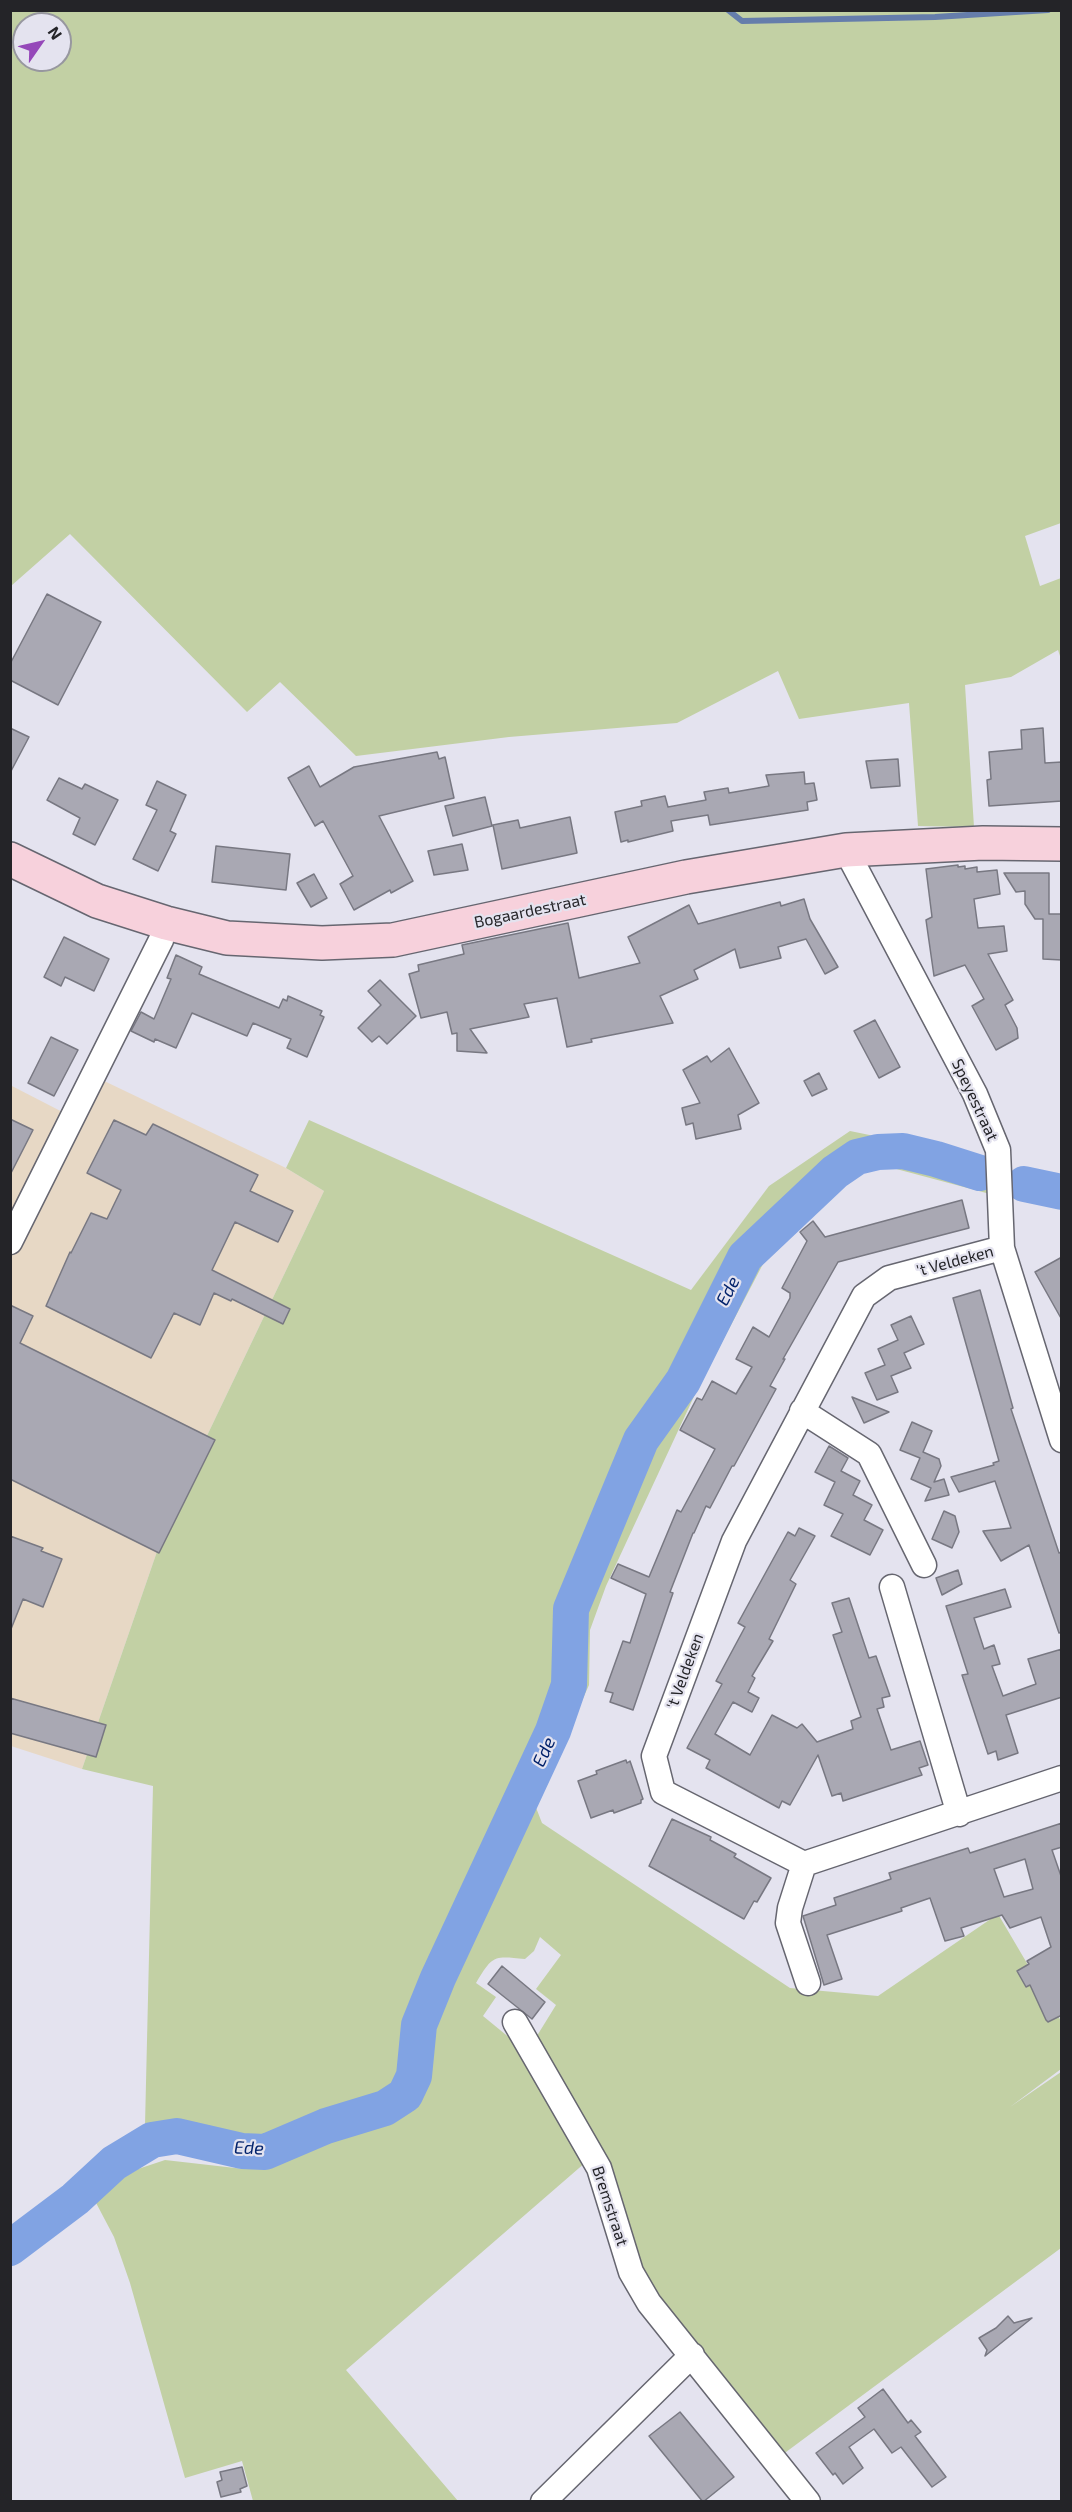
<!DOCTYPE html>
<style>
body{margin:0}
#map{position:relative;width:1072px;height:2512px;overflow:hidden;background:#e4e3ef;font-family:"Exo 2",sans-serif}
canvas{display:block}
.frame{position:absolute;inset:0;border:12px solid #242428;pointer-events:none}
.north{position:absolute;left:12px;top:12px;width:60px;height:60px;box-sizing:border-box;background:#e4e3ef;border:2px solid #97979f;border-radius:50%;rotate:56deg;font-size:16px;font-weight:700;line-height:24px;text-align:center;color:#242428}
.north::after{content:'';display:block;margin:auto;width:21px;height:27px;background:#9548b9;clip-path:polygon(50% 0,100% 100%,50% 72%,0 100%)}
</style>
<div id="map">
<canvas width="1072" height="2512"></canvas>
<div class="frame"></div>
<div class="north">N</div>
</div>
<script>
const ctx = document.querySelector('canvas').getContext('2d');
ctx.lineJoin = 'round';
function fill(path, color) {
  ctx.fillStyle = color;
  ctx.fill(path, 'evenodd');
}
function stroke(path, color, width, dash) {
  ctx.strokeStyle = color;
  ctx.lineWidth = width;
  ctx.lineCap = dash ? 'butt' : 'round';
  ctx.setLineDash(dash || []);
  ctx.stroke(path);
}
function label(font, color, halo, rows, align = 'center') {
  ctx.font = font + ' "Exo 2",sans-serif';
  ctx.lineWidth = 4.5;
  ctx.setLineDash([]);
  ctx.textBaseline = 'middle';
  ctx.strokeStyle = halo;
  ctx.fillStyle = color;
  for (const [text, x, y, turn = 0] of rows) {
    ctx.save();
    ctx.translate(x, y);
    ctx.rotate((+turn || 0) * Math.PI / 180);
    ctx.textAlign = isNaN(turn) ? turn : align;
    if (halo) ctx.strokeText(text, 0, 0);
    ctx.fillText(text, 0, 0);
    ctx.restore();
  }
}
fill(new Path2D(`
 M100 1079 286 1168 324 1191 171 1511 82 1769 11 1746 10 1085 78 1120Z`), '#e7d8c5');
fill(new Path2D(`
 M10 11H1061V523L1025 536 1040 586 1061 578V659L1058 650 1011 677 965 685 974 827 918 826 909 703 799 719 778 671 677 723 509 737 356 756 280 682 247 712 70 534 11 586ZM24 24H60V60H24Z
 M309 1120 691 1290 769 1186 850 1131 987 1159 990 1194 870 1162 763 1264 697 1390 606 1586 590 1630 589 1685 535 1805 542 1823 790 1988 878 1996 998 1914 1061 2021V2069L1010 2107 1061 2072V2248L782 2455 654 2292 637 2266 535 2039 556 2005 536 1989 561 1955 540 1937 534 1951 525 1959C493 1956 493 1955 476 1983L496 1997 483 2016 522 2048 586 2162 346 2370 458 2501H253L242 2461 185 2478 130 2283 114 2237 94 2199 104 2189 138 2169 165 2160 244 2169 283 2158 367 2124 391 2117 412 2103 422 2082 424 2047 437 1993 486 1887 470 1878 428 1972 400 2071 392 2088 375 2102 317 2119 283 2135 255 2143 226 2138 188 2127 145 2125 153 1786 82 1769 171 1511 324 1191 286 1168Z`), '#c2d0a4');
stroke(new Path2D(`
 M728 10 742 21 935 17 1048 10`), '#657dab', 6);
stroke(new Path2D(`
 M1024 1184 1062 1192
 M10 2248 75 2199 114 2163 152 2140 177 2136 242 2151 265 2152 326 2126 385 2108 405 2095 414 2076 419 2025 438 1978 553 1731 569 1685 571 1609 641 1440 683 1381 745 1257 835 1172 857 1157 878 1152 903 1151 936 1159 980 1173`), '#81a3e3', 36);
const building = new Path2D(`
 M47 594 101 622 58 705 10 680V664Z
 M10 728 29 737 10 773Z
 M1043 728 1045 763 1062 762V801L989 806 987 780 991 779 989 752 1022 749 1021 730Z
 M437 752 439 759 445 757 454 798 379 816 413 881 391 893 390 890 354 910 340 884 353 876 323 821 315 826 288 778 309 766 320 787 354 767Z
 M898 759 900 786 871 788 866 761Z
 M804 772 805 784 814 783 817 800 807 802 808 810 710 825 708 815 671 821 673 831 628 842V840L621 842 615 812 642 806 641 801 665 796 668 807 706 800 704 792 728 788 729 793 769 786 766 775Z
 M59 778 82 789 85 784 118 800 95 845 73 834 80 818 47 800Z
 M157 781 186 795 170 831 176 834 158 871 133 859 157 810 146 805Z
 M485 797 492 826 453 836 445 806Z
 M570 817 577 853 502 869 493 825 518 820 520 828Z
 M462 844 468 870 434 875 428 851Z
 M216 846 290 854 286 890 212 882Z
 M958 865V867L965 866V869L977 867V872L997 870 1000 894 974 899 978 928 1004 926 1007 951 988 954 1013 1000 1005 1005 1017 1028 1018 1038 996 1050 972 1006 984 999 965 965 934 976 926 920 932 917 926 869Z
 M1004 873H1049V914H1062V960L1043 959V919H1035L1025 904V891L1016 892Z
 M314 874 327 898 311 907 297 883Z
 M804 899 810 919 838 967 825 974 806 939 778 947 781 958 740 968 735 949 694 970 698 979 660 996 673 1023 591 1039 592 1042 567 1047 557 998 524 1004 529 1017 470 1029 487 1053 457 1051V1033L452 1034 447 1012 421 1018 409 974 419 971 418 965 464 954 462 945 568 923 579 978 640 963 628 937 689 905 698 924 780 902 781 906Z
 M64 937 109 959 94 991 65 977 61 986 44 977Z
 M176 955 202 967 199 974 279 1008 283 999 287 1001 288 996 322 1011 320 1015 324 1017 307 1057 287 1048 291 1039 253 1023 247 1036 192 1013 176 1048 155 1039 154 1042 131 1031 141 1012 154 1019 171 979 167 978Z
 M380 980 416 1016 387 1044 379 1036 372 1042 358 1028 381 1005 368 991Z
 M875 1020 900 1067 879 1078 854 1031Z
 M51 1037 78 1050 54 1096 28 1083Z
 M729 1048 759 1103 738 1115 741 1129 696 1139 693 1123 686 1125 682 1108 700 1103 683 1070 707 1056 711 1062Z
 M819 1073 827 1089 812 1096 804 1081Z
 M10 1119 33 1130 10 1175Z
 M114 1120 146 1135 153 1124 258 1175 250 1191 293 1211 278 1242 235 1222 212 1270 290 1309 283 1324 232 1299 231 1301 214 1293 200 1325 174 1313 151 1358 46 1306 70 1252 71 1253 91 1213 107 1219 121 1190 87 1173Z
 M962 1200 969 1228 838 1262 783 1359H785L770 1386 776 1389 734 1466H732L710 1508 706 1506 694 1533H693L670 1592 673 1593 633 1710 610 1702 613 1693 605 1691 623 1641 630 1643 646 1594 611 1578 618 1564 649 1577 677 1510 681 1512 715 1449 680 1430 697 1398 702 1400 712 1381 736 1394 752 1367 736 1359 753 1327 769 1337 790 1298V1293L782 1288 807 1241 800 1232 813 1221 825 1237Z
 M1062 1257V1320L1035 1272Z
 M980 1290 1013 1408 1011 1409 1059 1553 1062 1552V1632L1059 1633 1029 1545 1001 1561 983 1531 1011 1528 995 1481 959 1492 951 1477 994 1465 993 1463 999 1461 953 1298Z
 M10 1305 33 1316 20 1343 215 1440 159 1553 10 1479Z
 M911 1316 924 1344 904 1353 911 1368 891 1376 898 1392 877 1400 865 1373 885 1365 878 1349 898 1340 891 1325Z
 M852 1397 889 1412 864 1423Z
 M912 1422 932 1431 923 1452 939 1459 941 1466 934 1482 944 1479 949 1495 925 1501 931 1488 911 1479 920 1458 900 1450Z
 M829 1446 848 1458 841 1471 860 1481 853 1495 872 1505 864 1520 883 1530 870 1555 831 1536 843 1514 824 1505 835 1482 815 1472Z
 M944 1511 955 1516 959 1532 952 1548 932 1539Z
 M799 1528 815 1536 790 1580 796 1584 769 1639 773 1641 752 1676 755 1678 748 1692 759 1698 752 1712 733 1702 715 1734 750 1755 772 1715 797 1728 802 1724 817 1742 853 1729 851 1721 861 1717 833 1635 842 1632 832 1603 849 1598 869 1658 876 1656 890 1696 882 1698 884 1707 877 1709 891 1750 920 1741 928 1765 919 1768 922 1775 843 1801 841 1793 832 1796 818 1755 790 1805 782 1801 779 1808 706 1768 710 1760 687 1748 722 1684 716 1681 745 1627 738 1623 788 1532 795 1536Z
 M10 1536 43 1548 41 1551 62 1559 43 1607 23 1599 11 1629Z
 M958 1570 962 1584 942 1595 936 1578Z
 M1005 1589 1011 1607 974 1618 984 1649 994 1645 1000 1664 992 1666 1003 1696 1036 1684 1028 1659 1062 1649V1697L1006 1715 1018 1753 998 1760 996 1751 988 1754 962 1675 968 1674 946 1606Z
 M10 1698 106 1725 96 1757 10 1733Z
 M626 1760 627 1763 630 1761 643 1799 641 1800V1803L614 1813 613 1810 591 1818 578 1781 597 1774 596 1771Z
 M672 1819 711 1837 710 1840 736 1854 734 1857 771 1878 757 1902 754 1901 744 1919 649 1866Z
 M1062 1823V1847L1052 1850 1062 1879V2015L1048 2022 1046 2020 1030 1985 1026 1987 1017 1971 1029 1964 1027 1961 1051 1947 1041 1917 1010 1928 1002 1915 961 1928 964 1936 945 1941 930 1898 901 1908 902 1911 827 1935 842 1979 824 1985 803 1916 836 1905 834 1898 891 1879 889 1873 968 1848 970 1853ZM1025 1859 1033 1889 1004 1897 994 1869Z
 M502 1966 545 2002 532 2019 488 1984Z
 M1008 2316 1014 2323 1032 2318 985 2356 987 2350 979 2338 996 2328Z
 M883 2389 908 2423 911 2420 921 2432 915 2436 946 2477 932 2487 901 2447 892 2453 874 2429 849 2447 863 2468 843 2484 835 2473 833 2475 816 2453 865 2417 858 2408Z
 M680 2412 734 2477 703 2502 649 2436Z
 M242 2467 247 2486 240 2489 241 2492 221 2497 217 2482 222 2480 220 2472Z`);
fill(building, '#a9a8b3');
stroke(building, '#787882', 1.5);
const street = new Path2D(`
 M846 850 975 1094 998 1150 1002 1248 1062 1440
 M10 1242 161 940 166 923
 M1002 1248 889 1278 864 1296 734 1541 654 1756 663 1792 804 1864 1062 1778
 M802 1411 869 1454 924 1565
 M892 1587 959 1814
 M804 1864 790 1908 788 1923 808 1983
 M515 2022 599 2168 631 2272 649 2303 808 2502
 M543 2502 692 2355`);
const secondary = new Path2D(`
 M10 859 97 901 166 923 227 938 322 943 393 940 686 877 846 850 983 843 1062 844`);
stroke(street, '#666670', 27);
stroke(secondary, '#666670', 36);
stroke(street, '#fff', 24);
stroke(secondary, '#f7d1dc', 33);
label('16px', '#242428', '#e4e3ef', [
 ["Bogaardestraat",530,911,-12],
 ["Speyestraat",975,1100,65],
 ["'t Veldeken",955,1261,-15],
 ["'t Veldeken",685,1671,-70],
 ["Bremstraat",610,2206,72]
]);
label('italic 18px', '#02226b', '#e4e3ef', [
 ["Ede",728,1291,-63],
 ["Ede",544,1752,-66],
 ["Ede",249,2148,2]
]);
</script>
